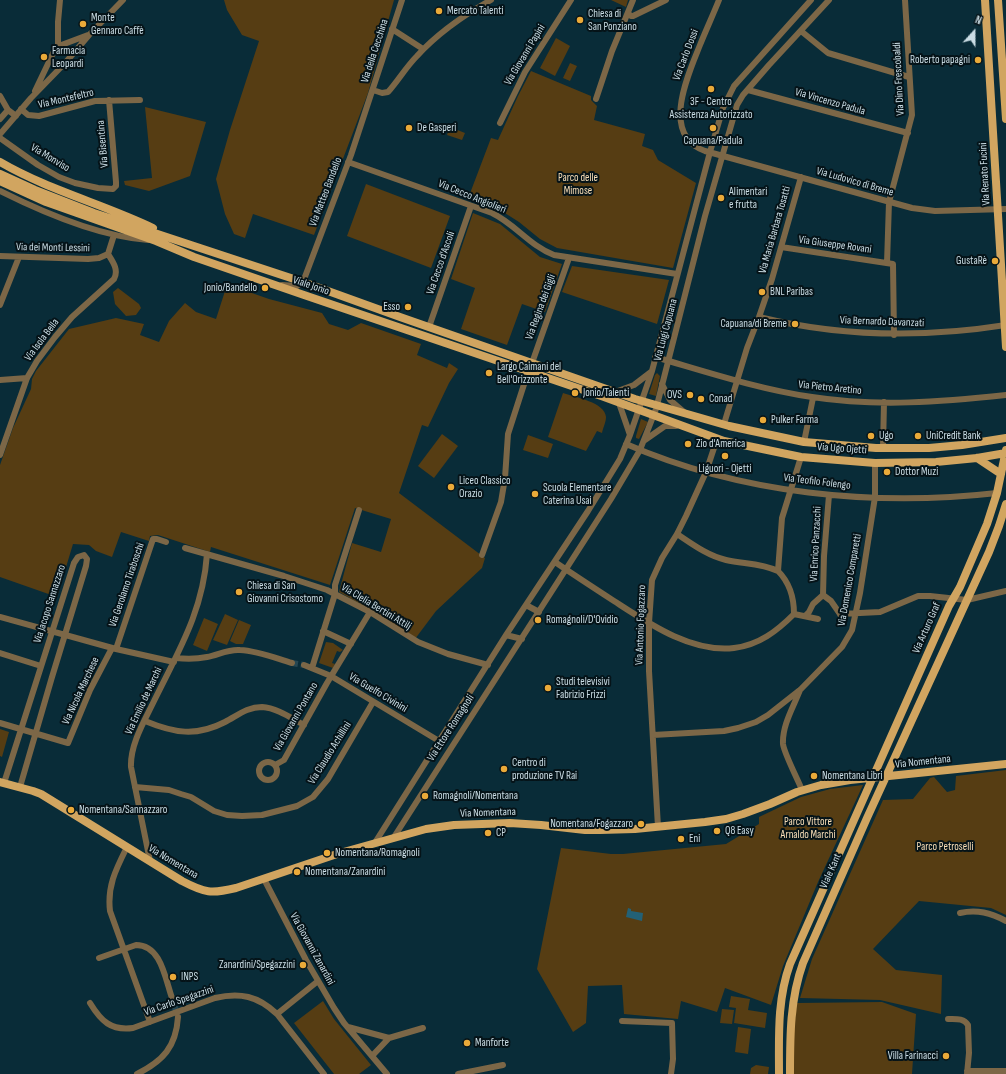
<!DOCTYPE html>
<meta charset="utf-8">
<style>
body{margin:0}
#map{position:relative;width:1006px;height:1074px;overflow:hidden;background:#092c38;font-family:"Sofia Sans Condensed",sans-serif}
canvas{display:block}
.north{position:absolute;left:954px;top:12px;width:40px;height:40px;-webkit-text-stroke:3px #051318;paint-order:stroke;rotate:21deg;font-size:11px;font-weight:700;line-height:16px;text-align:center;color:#cbdde5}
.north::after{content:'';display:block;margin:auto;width:14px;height:18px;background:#cbdde5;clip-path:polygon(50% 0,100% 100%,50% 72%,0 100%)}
</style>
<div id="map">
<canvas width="1006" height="1074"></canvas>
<div class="north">N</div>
</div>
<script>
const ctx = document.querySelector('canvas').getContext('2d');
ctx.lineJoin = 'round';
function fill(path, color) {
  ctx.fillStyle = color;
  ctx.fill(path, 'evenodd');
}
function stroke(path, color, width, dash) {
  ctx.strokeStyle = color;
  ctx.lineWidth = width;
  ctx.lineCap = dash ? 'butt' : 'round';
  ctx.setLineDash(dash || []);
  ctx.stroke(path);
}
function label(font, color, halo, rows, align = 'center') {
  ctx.font = font + ' "Sofia Sans Condensed",sans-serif';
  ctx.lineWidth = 4;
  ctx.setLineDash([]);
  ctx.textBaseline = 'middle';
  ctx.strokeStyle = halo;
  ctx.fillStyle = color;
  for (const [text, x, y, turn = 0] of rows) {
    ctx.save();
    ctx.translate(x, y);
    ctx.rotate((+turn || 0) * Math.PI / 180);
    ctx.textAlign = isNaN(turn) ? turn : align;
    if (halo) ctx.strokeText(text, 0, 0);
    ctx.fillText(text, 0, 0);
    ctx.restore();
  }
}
fill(new Path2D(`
 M224 0H394L368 93 314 235 253 214 245 238 234 234 225 214 216 179 230 130 259 41 242 35 227 10Z
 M611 0H628L626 7Z
 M556 38 570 46 555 76 540 68Z
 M570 63 577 66 570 81 563 78Z
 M531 71 591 96V100L597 106 594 120 645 134 642 146 653 150 658 160 696 183 673 268 557 248 540 239 519 222 497 208 469 196 491 138 498 140 518 96Z
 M145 107 206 122 190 176 149 191 125 185 124 181 152 178Z
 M450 127 465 133 462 140 447 135Z
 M366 184 450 216 431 268 347 236Z
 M473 213 500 224 540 257 562 264 545 312 522 304 507 345 461 329 475 288 451 279Z
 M572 266 669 280 657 324 562 292Z
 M229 285 269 299 322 313 329 324 348 330 361 323 421 344 417 355 447 368 449 363 458 369 449 383 428 427 422 425 399 493 485 558 482 568 436 611 415 639 377 613 339 592 352 543 381 552 391 519 355 508 330 585 211 547 210 552 158 535 150 536 149 541 121 532 112 557 96 551 89 545 73 544 57 597 0 577V465L13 428 31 389 32 379 36 371 69 329 116 318 144 324 140 335 159 342 169 321 185 303 196 312 216 319 225 291Z
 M118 288 139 304 141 308 136 315 126 316 115 304 113 292Z
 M657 373 660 376 656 396 649 394 655 375Z
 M563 393C574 397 605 402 606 417 606 422 603 428 602 433L597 431 586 451 548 437Z
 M641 419 648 422 639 439 636 438V436Z
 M442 434 458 446 434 478 418 466Z
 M528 435 553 444 548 458 523 450Z
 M225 614 238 620 227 645 213 640Z
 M204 618 218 624 207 651 193 645Z
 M239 620 251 625 243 644H236L230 641Z
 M326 642 333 643 343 650 340 652 337 651 332 663 335 664 333 668 319 663Z
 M0 729 9 732 2 757 0 756Z
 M1006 770V915L991 908 919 901 873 949 896 970 942 975 941 1014 880 1000 800 998 812 959 883 800 913 799 930 778 934 777 947 792 955 790 956 776Z
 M863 785 818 882 783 966 771 1005 725 988 717 1012 681 1001 678 1019 624 1014 622 985 588 986 586 1023 573 1032 537 969 561 848 611 854H623L726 844 759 824V817L801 797 830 789Z
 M731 996 750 999 748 1010 767 1013 765 1028 734 1023 736 1008 729 1007Z
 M323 1001 334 1019 371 1065 359 1074H334L294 1023Z
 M882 1002 916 1014 912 1074H794V1026L797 1003Z
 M722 1009 734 1010 732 1024 720 1023Z
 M738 1027 751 1029 748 1054 735 1052Z
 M756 1065 769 1067 768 1074H750L751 1068Z`), '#563d13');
fill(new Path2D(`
 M628 908 631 909V911L643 913 642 921 626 917Z`), '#236176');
stroke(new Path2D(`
 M292 663 304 665
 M172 998 178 1017`), '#264752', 6, [6, 3]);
stroke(new Path2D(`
 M719 0C713 15 706 30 700 45 688 75 660 135 705 151L912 208 935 211 1006 209
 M628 13 631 16H633L666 0
 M392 29 423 49
 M801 31 828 53 909 77
 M58 46V22L60 0
 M373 90 382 93 388 92C398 81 406 67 417 56 438 33 464 15 491 0
 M748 90 908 133
 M35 91 56 47 88 35
 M0 96 8 110 16 116
 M596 99 612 51 633 0
 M21 109 28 115 39 116 95 101 140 100
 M0 119 8 110
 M500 123 525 72 571 0
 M0 134 31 98 66 62 89 35 123 0
 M0 138 38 165 59 177 75 183 98 188 113 189 116 186V182L109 100
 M348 162 492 213C515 224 530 246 554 255L677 274
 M0 191C42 212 101 237 148 240
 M781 247 893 264 894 335
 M0 256 88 259 99 258 108 254 114 235
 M887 263 889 202 912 115 905 0
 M282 285 297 286 303 282 351 155 402 0
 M0 305 19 257
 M759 317C841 337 924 338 1006 325
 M429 327 471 206
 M655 357C707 372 758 389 812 397 876 407 942 402 1006 395
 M532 363 569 258
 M0 380 27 378
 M662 384 670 400 684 412
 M615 392 634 385 651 372
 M619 403 630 435
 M724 424 747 348 759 317 772 279 801 177
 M645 440 665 426H676
 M804 442 813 398
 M626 444C741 494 874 507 997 493
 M883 448 884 402
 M0 455 27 378 37 361 55 337 72 317 114 279C119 270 113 262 108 254
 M677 534C692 544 708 556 726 560 744 564 761 563 778 571
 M185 548 284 576 327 590 370 612 418 642 448 654 488 665
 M482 555 501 502 505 478 508 434 528 372
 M555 562C574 575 594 588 614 601 648 623 691 653 734 648 759 645 777 631 794 614L818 619
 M823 595 831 601 840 614
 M526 605 539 612
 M794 614C794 597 790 583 778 571L782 518 801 457
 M840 614 880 612 918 596H930L967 600 1006 591
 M805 616 809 612 813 604 823 595 824 556 829 495
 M0 617 116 649 174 662
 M323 631 351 644
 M506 635 522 639
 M116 649 153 539H157L166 542
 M0 653 41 666
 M176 658C186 659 197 659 207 657 218 655 228 649 240 650 258 651 275 658 292 663
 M304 665 331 676 439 741
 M312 668 335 594V585L359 510
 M800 690C794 706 782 725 783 744 784 753 798 780 802 790
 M145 721C174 733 196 737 225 722 237 716 247 707 262 707 277 708 291 718 304 725
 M0 723 68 743 90 690 112 648
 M653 735 724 731 738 728 756 722 768 715 801 689 842 647 852 630 860 593 875 497V463
 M259 771a9 9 0 1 1 18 0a9 9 0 1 1-18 0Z
 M275 765 284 760 327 683 370 612
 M4 783 74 563 78 557 84 555 87 559 86 566 52 677 20 787
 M135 787 169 790 181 794 191 797 214 811 227 815 242 816 262 815 297 806 313 797 328 779 373 702
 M658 827 649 671V623L652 580 662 558 677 534 686 516 706 472 717 439
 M394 837 611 499 640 450 656 409 705 216 737 105 743 95 769 65 829 0
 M376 841 506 635 588 511 620 459 630 435 652 371 710 152 723 108 734 86 811 0
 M127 847C116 869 107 886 110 911L150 1022
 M150 861 131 767C130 744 145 720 155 699 179 650 203 611 207 554
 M264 879 306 960 334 1008 344 1023 387 1074
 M960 913C977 909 991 913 1006 921
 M99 958 136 945C161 945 165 978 172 998
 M90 1003C101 1021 111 1031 133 1028L215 998C240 992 258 996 277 1014L318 981
 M277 1014 324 1074
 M948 1019C956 1019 964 1018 968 1025L969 1053 967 1074
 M622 1021 672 1023 673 1059 671 1074
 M348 1027 389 1038
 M372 1056 389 1038 423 1028
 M967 1071H1006
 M137 1074C163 1061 176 1047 178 1017
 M458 1074 503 1065`), '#7c6747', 6);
stroke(new Path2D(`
 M985 0 1006 347
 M998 0 1006 119
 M0 162C48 190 103 204 153 228
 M0 174 35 190 94 213 303 282 400 317 635 399 729 426 804 442 876 448H929L962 445 1006 438
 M0 181 46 202 156 241 194 257 304 295 604 397 724 441 801 457 875 463 936 462 977 458 1006 453
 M977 458 1001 474
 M0 782 33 791 41 794 182 881C205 893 211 894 236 888L340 853 426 829 454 825 510 823 541 825 585 830H600L635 829 705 822 726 819 743 814 770 804 797 792 821 785 850 780 1006 764
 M779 1074C779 1036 777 1000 790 964L949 606 960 587 987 524 997 493 1006 450
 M790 1074C790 1036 790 999 803 963L867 818 989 552 999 526 1006 504`), '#d1a560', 8);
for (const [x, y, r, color] of [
 [439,11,4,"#eaaa39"],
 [580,20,4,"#eaaa39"],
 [83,24,4,"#eaaa39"],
 [44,57,4,"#eaaa39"],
 [978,60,4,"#eaaa39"],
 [711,89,4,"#eaaa39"],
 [409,128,4,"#eaaa39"],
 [713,128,4,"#eaaa39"],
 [721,198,4,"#eaaa39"],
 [995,261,4,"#eaaa39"],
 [265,288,4,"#eaaa39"],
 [762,292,4,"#eaaa39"],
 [408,307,4,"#eaaa39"],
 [795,324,4,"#eaaa39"],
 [489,373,4,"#eaaa39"],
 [575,393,4,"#eaaa39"],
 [690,395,4,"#eaaa39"],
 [701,399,4,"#eaaa39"],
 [763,420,4,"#eaaa39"],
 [871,436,4,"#eaaa39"],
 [918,436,4,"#eaaa39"],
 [688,444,4,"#eaaa39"],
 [725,456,4,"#eaaa39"],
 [887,472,4,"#eaaa39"],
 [451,487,4,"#eaaa39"],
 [535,494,4,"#eaaa39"],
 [239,592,4,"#eaaa39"],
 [538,620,4,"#eaaa39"],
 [548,688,4,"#eaaa39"],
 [504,769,4,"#eaaa39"],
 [814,776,4,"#eaaa39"],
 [425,796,4,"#eaaa39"],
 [71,810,4,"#eaaa39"],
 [641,824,4,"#eaaa39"],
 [717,831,4,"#eaaa39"],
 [488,833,4,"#eaaa39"],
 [681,839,4,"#eaaa39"],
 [327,853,4,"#eaaa39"],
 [297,872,4,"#eaaa39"],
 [303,965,4,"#eaaa39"],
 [173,977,4,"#eaaa39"],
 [467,1043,4,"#eaaa39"],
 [946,1056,4,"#eaaa39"]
]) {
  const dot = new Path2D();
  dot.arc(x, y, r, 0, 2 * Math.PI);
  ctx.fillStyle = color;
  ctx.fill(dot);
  stroke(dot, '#051318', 1.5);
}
label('11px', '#cbdde5', '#051318', [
 ["Mercato Talenti",447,11],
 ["Chiesa di",588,14],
 ["San Ponziano",588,27],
 ["Monte",91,18],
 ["Gennaro Caffè",91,31],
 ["Farmacia",52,51],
 ["Leopardi",52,64],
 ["Roberto papagni",970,60,"right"],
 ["3F - Centro",711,102,"center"],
 ["Assistenza Autorizzato",711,115,"center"],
 ["De Gasperi",417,128],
 ["Capuana/Padula",713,141,"center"],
 ["Alimentari",729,192],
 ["e frutta",729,205],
 ["GustaRè",987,261,"right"],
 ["Jonio/Bandello",257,288,"right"],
 ["BNL Paribas",770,292],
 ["Esso",400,307,"right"],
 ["Capuana/di Breme",787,324,"right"],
 ["Largo Caimani del",497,367],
 ["Bell'Orizzonte",497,380],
 ["Jonio/Talenti",583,393],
 ["OVS",682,395,"right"],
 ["Conad",709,399],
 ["Pulker Farma",771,420],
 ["Ugo",879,436],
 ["UniCredit Bank",926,436],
 ["Zio d'America",696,444],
 ["Liguori - Ojetti",725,469,"center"],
 ["Dottor Muzi",895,472],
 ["Liceo Classico",459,481],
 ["Orazio",459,494],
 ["Scuola Elementare",543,488],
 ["Caterina Usai",543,501],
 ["Chiesa di San",247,586],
 ["Giovanni Crisostomo",247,599],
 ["Romagnoli/D'Ovidio",546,620],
 ["Studi televisivi",556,682],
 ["Fabrizio Frizzi",556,695],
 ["Centro di",512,763],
 ["produzione TV Rai",512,776],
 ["Nomentana Libri",822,776],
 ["Romagnoli/Nomentana",433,796],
 ["Nomentana/Sannazzaro",79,810],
 ["Nomentana/Fogazzaro",633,824,"right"],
 ["Q8 Easy",725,831],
 ["CP",496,833],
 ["Eni",689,839],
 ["Nomentana/Romagnoli",335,853],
 ["Nomentana/Zanardini",305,872],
 ["Zanardini/Spegazzini",295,965,"right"],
 ["INPS",181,977],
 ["Manforte",475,1043],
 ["Villa Farinacci",938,1056,"right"]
], 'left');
label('11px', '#cbdde5', '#051318', [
 ["Via della Cecchina",375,51,-72],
 ["Via Giovanni Papini",525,55,-59],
 ["Via Carlo Dossi",686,55,-69],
 ["Via Dino Frescobaldi",899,79,-93],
 ["Via Montefeltro",66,99,-13],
 ["Via Vincenzo Padula",830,102,16],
 ["Via Bisentina",103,144,-95],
 ["Via Monviso",50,158,31],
 ["Via Renato Fucini",985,174,-93],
 ["Via Ludovico di Breme",855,182,16],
 ["Via Matteo Bandello",326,192,-69],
 ["Via Cecco Angiolieri",472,197,22],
 ["Via Maria Barbara Tosatti",775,230,-74],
 ["Via Giuseppe Rovani",835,245,8],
 ["Via dei Monti Lessini",53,248,1],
 ["Via Cecco d'Ascoli",441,263,-71],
 ["Viale Jonio",311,286,19],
 ["Via Regina dei Gigli",541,307,-70],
 ["Via Bernardo Davanzati",882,322,2],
 ["Via Luigi Capuana",666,330,-75],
 ["Via Isola Bella",42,340,-53],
 ["Via Pietro Aretino",830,388,6],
 ["Via Ugo Ojetti",842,449,4],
 ["Via Teofilo Folengo",817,482,7],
 ["Via Enrico Panzacchi",816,544,-87],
 ["Via Domenico Comparetti",850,580,-80],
 ["Via Gerolamo Tiraboschi",127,585,-71],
 ["Via Jacopo Sannazzaro",50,604,-72],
 ["Via Clelia Bertini Attilj",376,607,31],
 ["Via Antonio Fogazzaro",641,625,-88],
 ["Via Arturo Graf",927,628,-66],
 ["Via Nicola Marchese",81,691,-65],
 ["Via Guelfo Civinini",378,693,31],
 ["Via Emilio de Marchi",144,701,-65],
 ["Via Giovanni Pontano",296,717,-60],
 ["Via Ettore Romagnoli",451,728,-57],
 ["Via Claudio Achillini",330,753,-58],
 ["Via Nomentana",923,762,-6],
 ["Via Nomentana",488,813,-2],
 ["Via Nomentana",173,862,31],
 ["Viale Kant",831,871,-66],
 ["Via Giovanni Zanardini",312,949,61],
 ["Via Carlo Spegazzini",179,1001,-19]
]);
label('11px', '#fadfb8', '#051318', [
 ["Parco delle",578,178],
 ["Mimose",578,191],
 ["Parco Vittore",808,822],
 ["Arnaldo Marchi",808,835],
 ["Parco Petroselli",945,847]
]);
</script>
